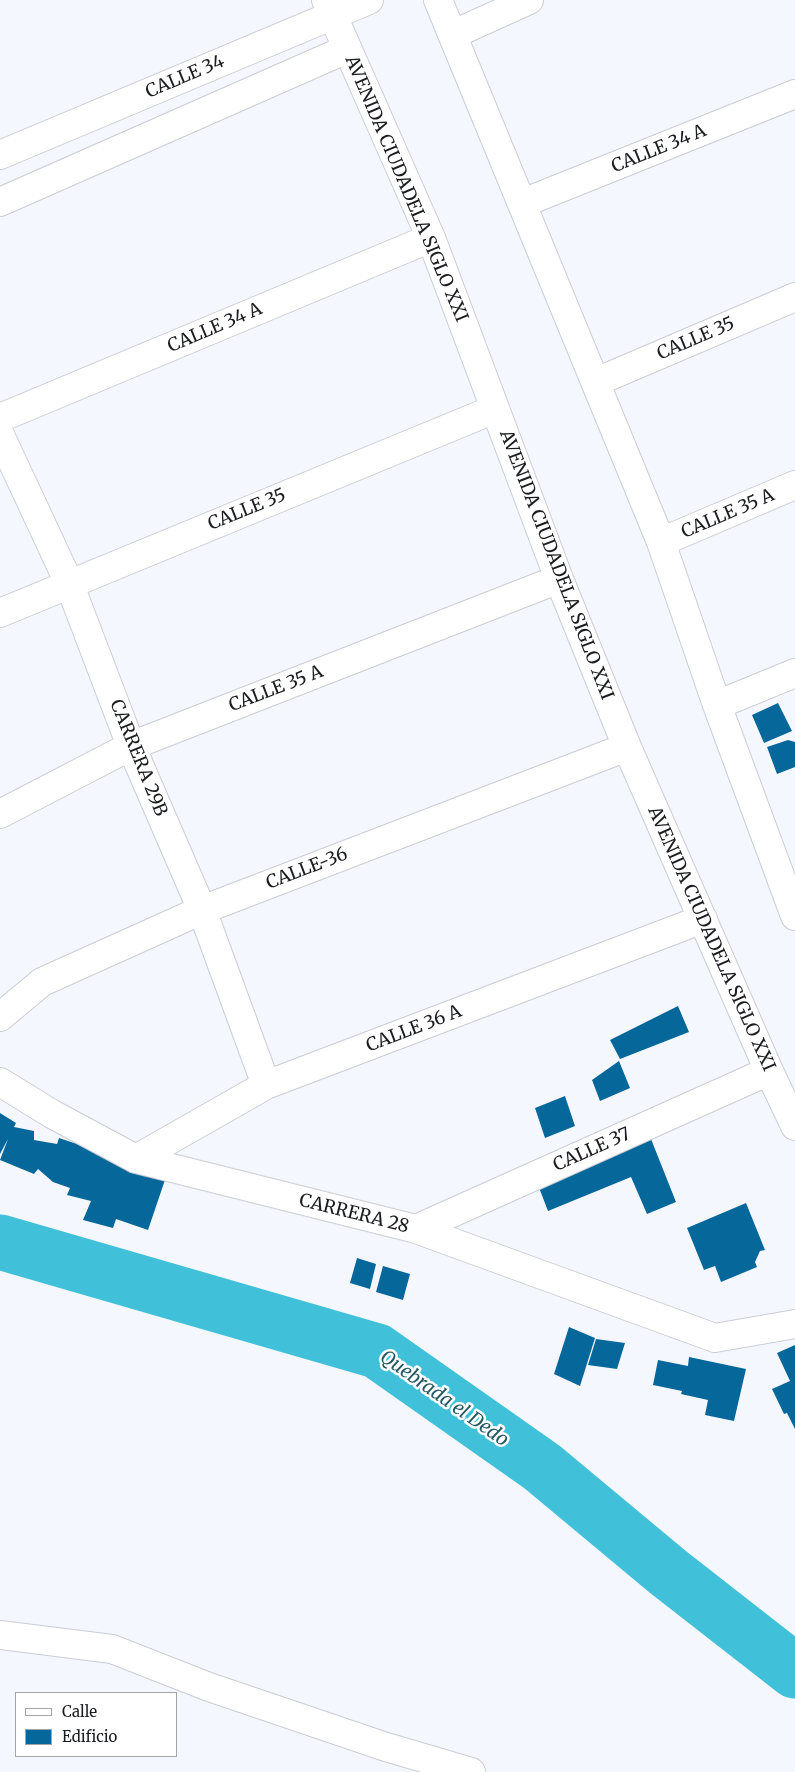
<!DOCTYPE html>
<style>
body{margin:0}
#map{position:relative;width:795px;height:1772px;overflow:hidden;background:#f5f7fe;font-family:Merriweather,serif}
canvas{display:block}
.legend{position:absolute;left:15px;top:1692px;width:162px;height:65px;box-sizing:border-box;background:#fff;border:1px solid #a4a4a5;margin:0;padding:6px 9px;list-style:none;font-size:15px;color:#1b1c1f}
.legend li{display:flex;align-items:center;gap:10px;height:25px}
.legend b{width:25px;border:1px solid #a4a4a5}
</style>
<div id="map">
<canvas width="795" height="1772"></canvas>
<ul class="legend">
<li><b style="height:6px;background:#fff"></b>Calle</li>
<li><b style="height:14px;background:#06679b"></b>Edificio</li>
</ul>
</div>
<script>
const ctx = document.querySelector('canvas').getContext('2d');
ctx.lineJoin = 'round';
function stroke(path, color, width, dash) {
  ctx.strokeStyle = color;
  ctx.lineWidth = width;
  ctx.lineCap = dash ? 'butt' : 'round';
  ctx.setLineDash(dash || []);
  ctx.stroke(path);
}
function fill(path, color) {
  ctx.fillStyle = color;
  ctx.fill(path, 'evenodd');
}
function label(font, color, halo, rows, align = 'center') {
  ctx.font = font + ' Merriweather,serif';
  ctx.lineWidth = 5;
  ctx.setLineDash([]);
  ctx.textBaseline = 'middle';
  ctx.strokeStyle = halo;
  ctx.fillStyle = color;
  for (const [text, x, y, turn = 0] of rows) {
    ctx.save();
    ctx.translate(x, y);
    ctx.rotate((+turn || 0) * Math.PI / 180);
    ctx.textAlign = isNaN(turn) ? turn : align;
    if (halo) ctx.strokeText(text, 0, 0);
    ctx.fillText(text, 0, 0);
    ctx.restore();
  }
}
stroke(new Path2D(`
 M0 1242 377 1351 542 1467 668 1572 795 1671`), '#40c1d9', 55);
fill(new Path2D(`
 M778 703 792 731 764 743 752 715Z
 M788 740 795 742V767L777 774 767 747Z
 M678 1006 689 1032 620 1059 610 1040Z
 M619 1061 630 1088 600 1101 592 1080Z
 M565 1096 575 1126 545 1138 535 1108Z
 M0 1113 16 1123 14 1127 34 1131V1140L57 1144 59 1138 167 1174 148 1230 116 1219 113 1228 83 1220 91 1201 67 1195 70 1188 53 1182 38 1169 34 1174 0 1160 8 1139 0 1154Z
 M651 1139 676 1202 647 1214 631 1177 548 1211 538 1185Z
 M746 1203 765 1250 760 1251 755 1262 757 1267 721 1282 715 1266 704 1270 687 1228Z
 M357 1258 376 1264 370 1289 350 1283Z
 M383 1266 410 1274 403 1300 376 1292Z
 M569 1327 595 1338 580 1386 554 1374Z
 M596 1339 625 1343 617 1369 588 1365Z
 M795 1345V1429L787 1413 784 1414 772 1389 790 1381 777 1353Z
 M689 1357 746 1369 734 1421 705 1415 708 1400 681 1394 682 1391 653 1385 658 1360 688 1366Z`), '#06679b');
const minor = new Path2D(`
 M326 0 431 238 559 579 627 747 769 1071 795 1126
 M438 0 661 542 717 705 795 916
 M454 34 529 0
 M0 155 369 0
 M0 202 347 49
 M523 203 795 94
 M596 382 795 297
 M0 418 431 238
 M0 435 69 583 131 746 202 910 266 1085
 M661 542 795 485
 M0 613 495 409
 M717 705 795 673
 M0 814 131 746 559 579
 M0 1017 42 982 202 910 627 747
 M0 1082 52 1114 136 1159 416 1229 715 1338 795 1324
 M136 1159 266 1085 703 919
 M416 1229 769 1071
 M0 1635 112 1649 209 1687 386 1747 471 1772`);
stroke(minor, '#cacdd4', 30);
stroke(minor, '#fff', 28);
label('18px', '#1b1c1f', '#fff', [
 ["CALLE 34",185,77,-23],
 ["CALLE 34 A",659,149,-22],
 ["AVENIDA CIUDADELA SIGLO XXI",406,189,67],
 ["CALLE 34 A",215,328,-23],
 ["CALLE 35",696,339,-23],
 ["CALLE 35",247,510,-22],
 ["CALLE 35 A",728,514,-23],
 ["AVENIDA CIUDADELA SIGLO XXI",556,565,69],
 ["CALLE 35 A",276,689,-21],
 ["CARRERA 29B",138,758,68],
 ["CALLE-36",307,869,-21],
 ["AVENIDA CIUDADELA SIGLO XXI",711,939,66],
 ["CALLE 36 A",414,1029,-21],
 ["CALLE 37",592,1150,-24],
 ["CARRERA 28",354,1214,14]
]);
label('italic 19px', '#245863', '#fff', [
 ["Quebrada el Dedo",444,1399,35]
]);
</script>
